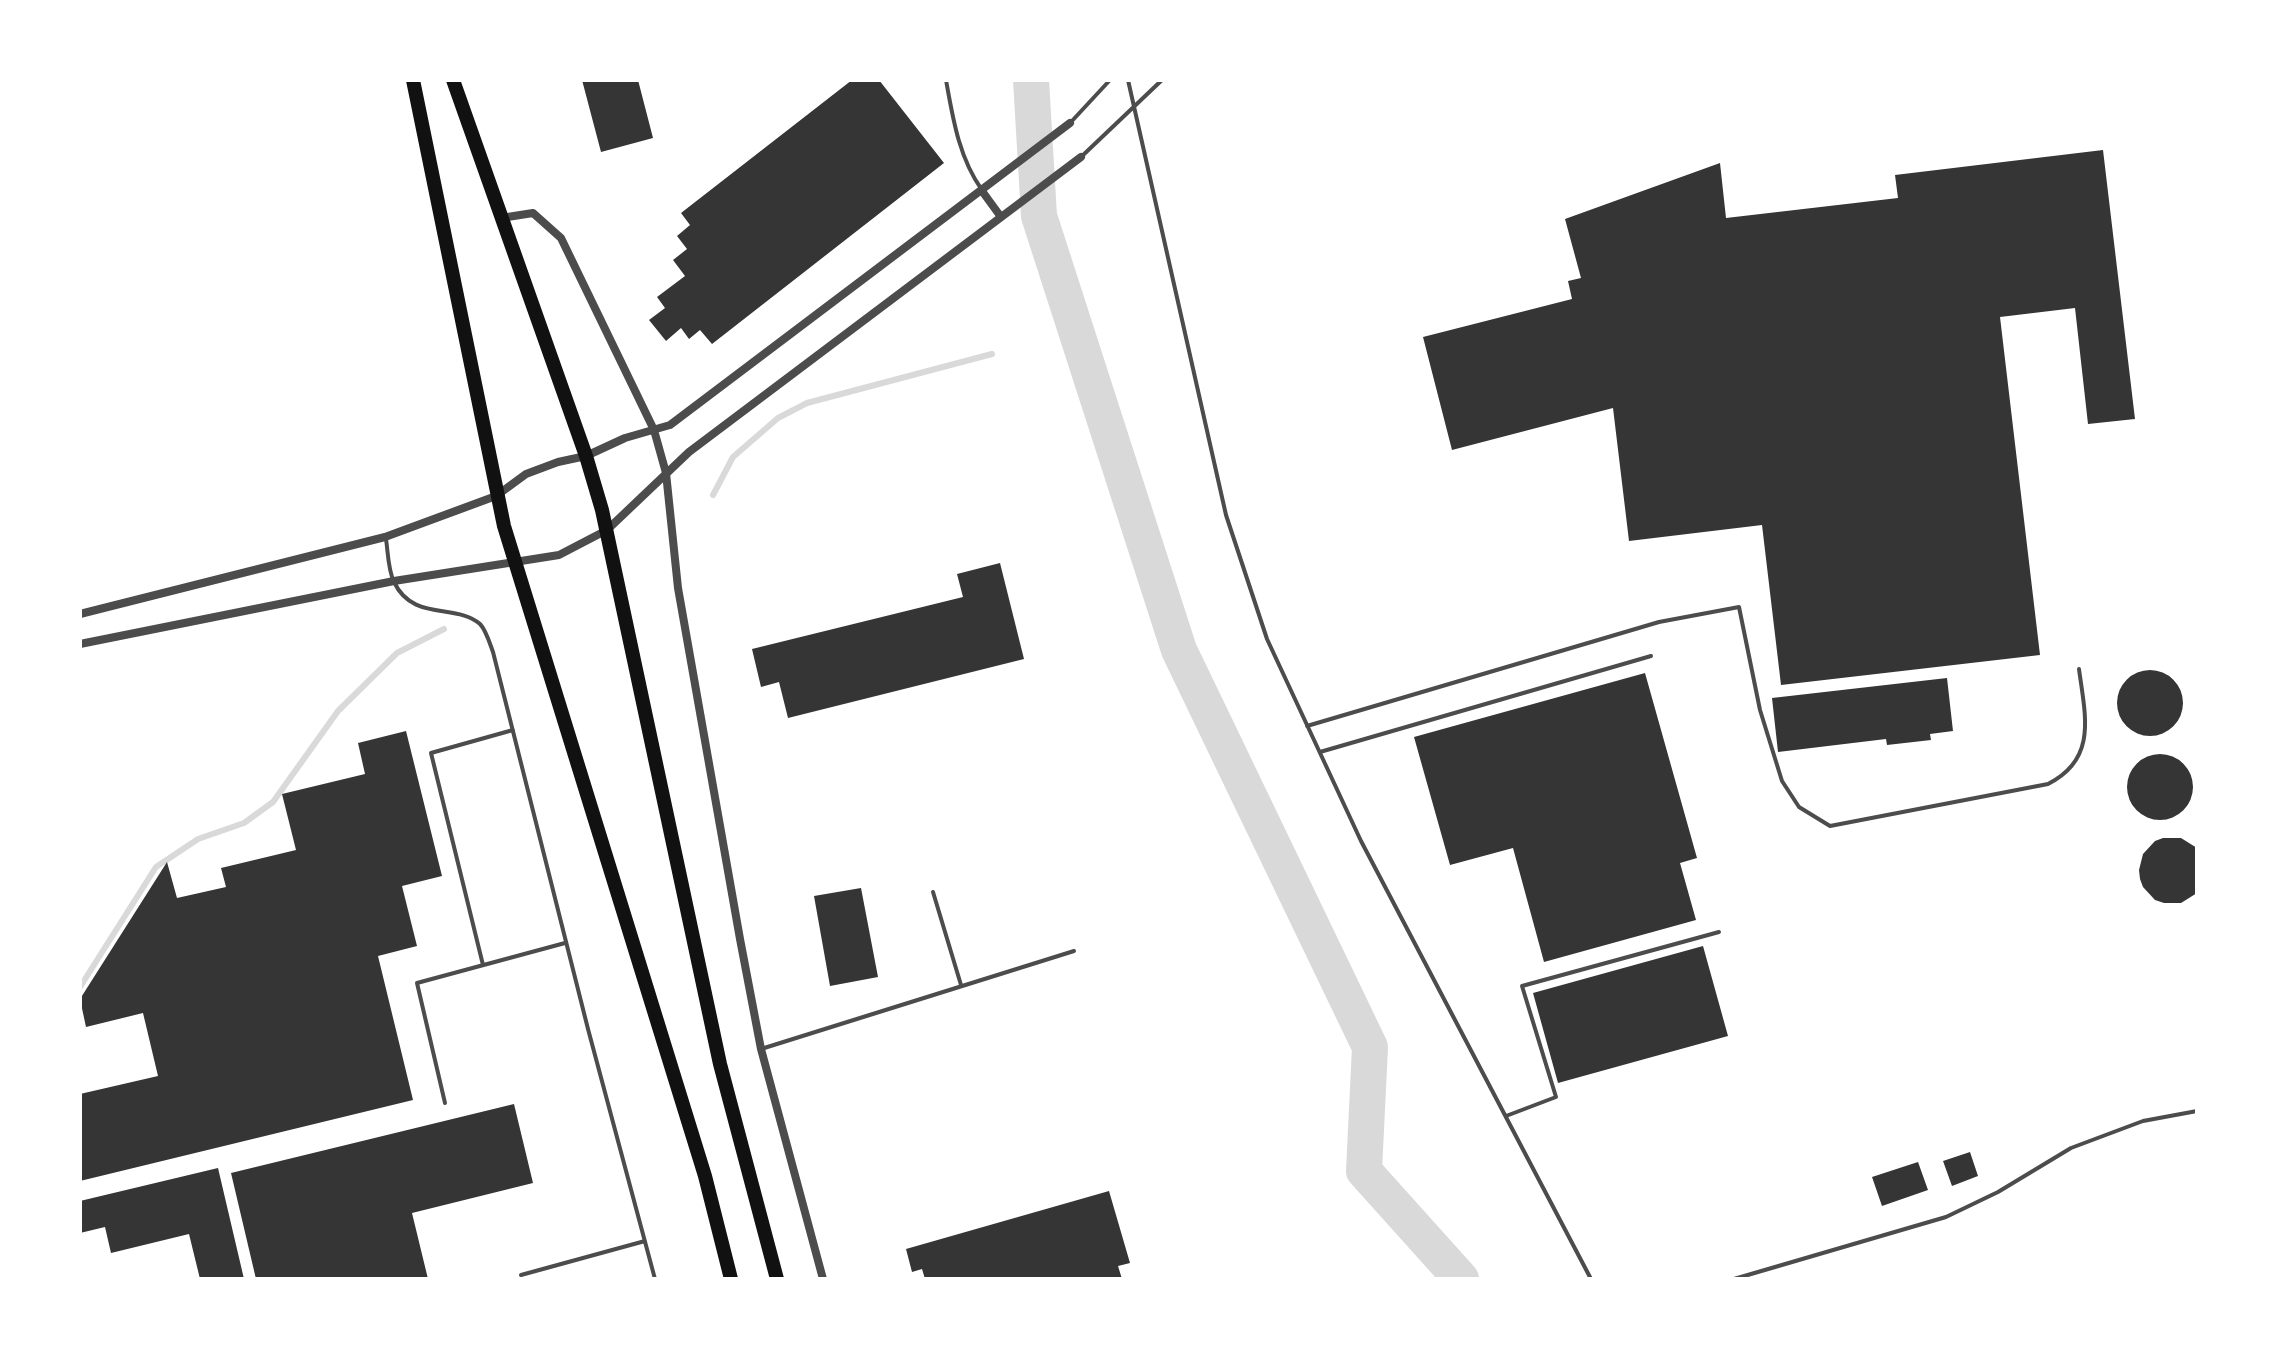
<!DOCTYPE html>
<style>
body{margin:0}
#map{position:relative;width:2277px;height:1359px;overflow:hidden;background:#fff;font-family:Poppins,sans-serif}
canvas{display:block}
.frame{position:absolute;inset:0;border:82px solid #fff;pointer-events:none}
</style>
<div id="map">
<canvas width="2277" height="1359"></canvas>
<div class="frame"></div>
</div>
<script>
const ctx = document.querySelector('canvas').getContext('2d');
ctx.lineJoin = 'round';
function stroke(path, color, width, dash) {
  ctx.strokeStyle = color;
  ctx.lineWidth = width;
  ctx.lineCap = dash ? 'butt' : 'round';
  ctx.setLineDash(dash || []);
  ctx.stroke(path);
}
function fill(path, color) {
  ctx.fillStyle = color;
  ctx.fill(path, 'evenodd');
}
stroke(new Path2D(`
 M713 495 733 457 778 418 807 403 992 354
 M80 987 156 867 198 839 244 823 273 802 338 711 397 653 444 629`), '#d9d9d9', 6);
stroke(new Path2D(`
 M1031 80 1039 216 1179 650 1370 1047 1364 1171 1461 1279`), '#d9d9d9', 36);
fill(new Path2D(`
 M582 80H638L653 138 601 152Z
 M852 80H879L944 163 712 344 700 330 689 339 681 328 666 341 649 320 665 308 657 297 685 276 673 260 687 249 677 236 690 225 681 213Z
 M2103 150 2135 419 2088 424 2075 308 2000 317 2040 655 1781 685 1762 525 1629 541 1613 408 1452 450 1423 337 1572 299 1568 281 1581 278 1565 219 1720 163 1726 218 1898 198 1895 175Z
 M1000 563 1024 659 788 718 779 682 761 687 752 649 963 597 957 574Z
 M2117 703a33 33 0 1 1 66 0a33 33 0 1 1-66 0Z
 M1645 673 1697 858 1680 863 1696 920 1544 962 1513 848 1450 865 1414 737Z
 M1947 678 1953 731 1930 734 1931 740 1887 745 1886 739 1778 752 1772 698Z
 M406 731 442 876 402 886 417 946 378 956 413 1100 80 1181V1094L158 1076 143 1013 86 1027 80 999 167 862 177 898 226 887 221 868 296 850 282 794 365 774 358 743Z
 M2127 787a33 33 0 1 1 66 0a33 33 0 1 1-66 0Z
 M2163 838H2181L2197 848V893L2181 903H2164L2155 900 2143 887 2140 879 2139 870 2143 854 2155 841Z
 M861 888 878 977 830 986 814 896Z
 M1703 946 1728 1036 1558 1083 1533 993Z
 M514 1104 533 1183 412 1213 428 1279H256L231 1173Z
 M1970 1152 1978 1176 1952 1186 1943 1161Z
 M1918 1162 1928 1190 1882 1206 1872 1177Z
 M218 1168 244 1279H200L189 1234 111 1253 105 1227 80 1233V1201Z
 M1109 1191 1130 1263 1118 1266 1122 1279H925L922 1269 912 1272 906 1249Z`), '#353535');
stroke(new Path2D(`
 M946 80C953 119 959 158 982 190
 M1128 80 1226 515 1267 639 1361 841 1591 1279
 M1071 122 1110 80
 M1081 157 1162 80
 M386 539C388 552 388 570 394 582 413 622 456 603 480 624 486 630 490 644 493 652L588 1029 655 1279
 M1307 726 1659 622 1739 607 1760 710 1782 781 1799 807 1830 826 2048 784C2098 759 2085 715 2079 669
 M1320 752 1651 656
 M933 892 961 985
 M483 965 431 753 513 730
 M761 1049 1074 951
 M445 1103 417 983 565 943
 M1506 1116 1556 1097 1522 986 1719 932
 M521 1275 645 1241
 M1734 1279 1946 1217 1998 1192 2071 1148 2143 1121 2197 1111`), '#4c4c4c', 4);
stroke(new Path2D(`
 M982 191 1001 217
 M501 218 533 213 561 238 654 430 666 473 678 588 740 939 761 1049 823 1279
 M80 614 385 537 496 496 526 474 558 462 586 456 625 438 670 425 1070 123
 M80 644 394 581 559 555 607 530 689 452 1081 157`), '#4c4c4c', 8);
stroke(new Path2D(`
 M413 80 504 526 705 1176 731 1279
 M453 80 586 456 602 510 720 1064 777 1279`), '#111', 14);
</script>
